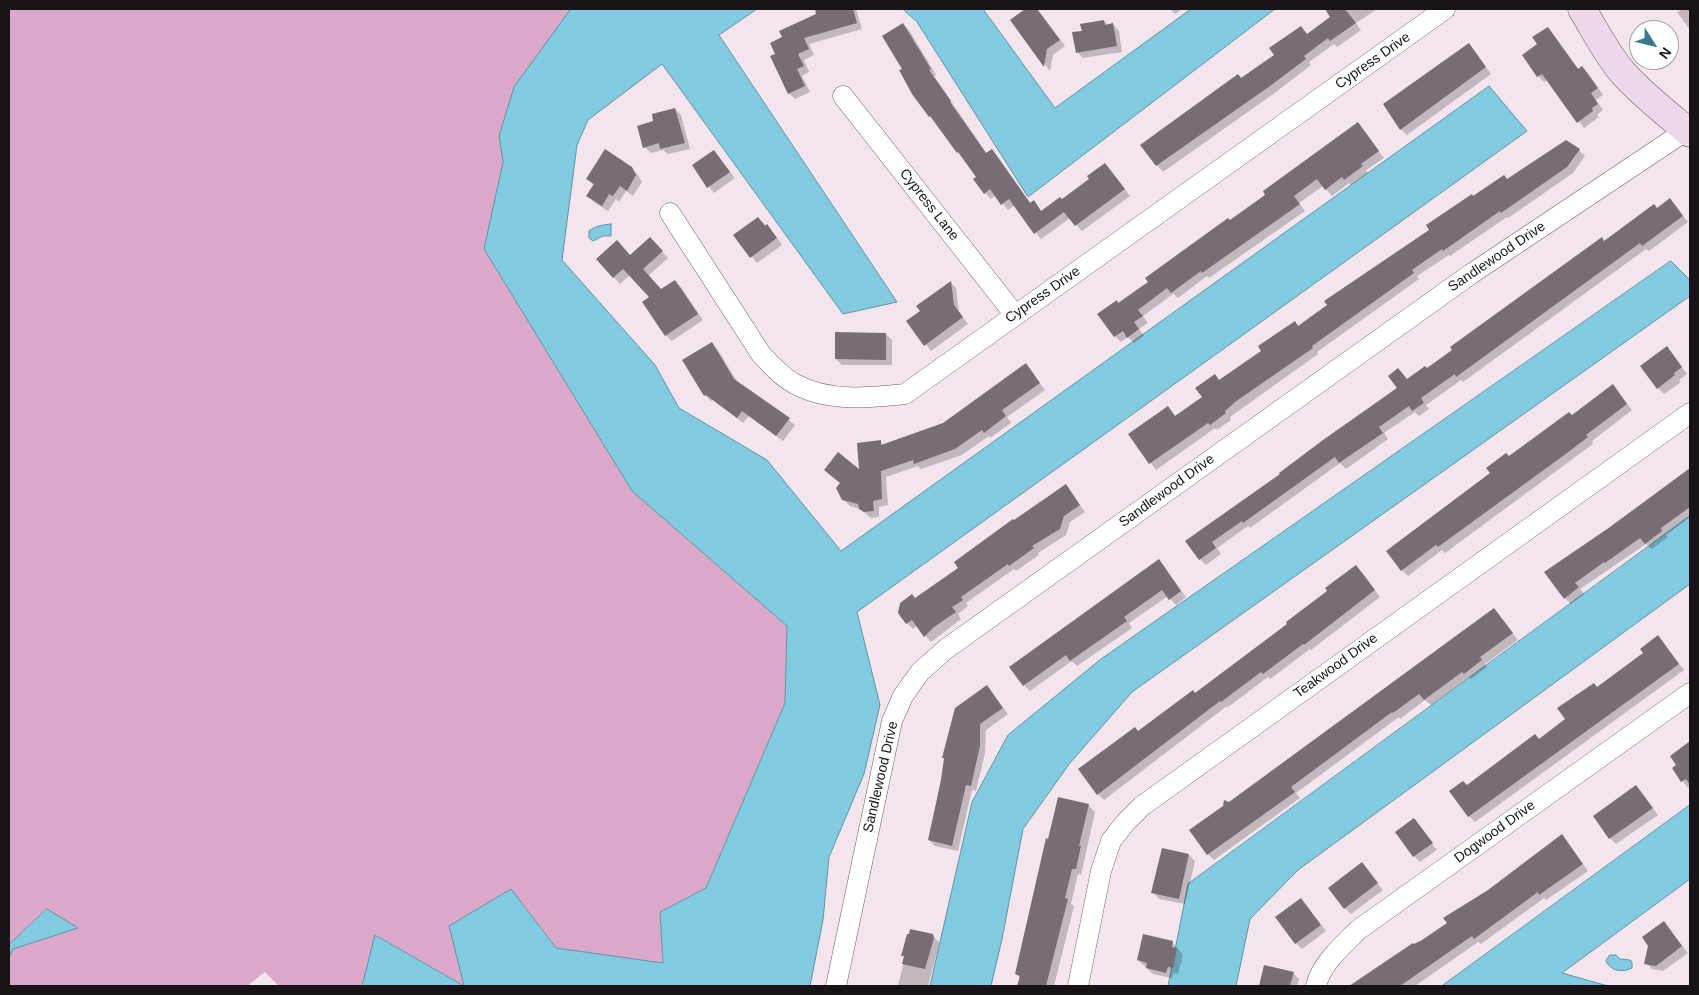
<!DOCTYPE html>
<style>
body{margin:0}
#map{position:relative;width:1699px;height:995px;overflow:hidden;background:#f2e5ed;font-family:Helvetica,sans-serif}
canvas{display:block}
.frame{position:absolute;inset:0;border:10px solid #181316;pointer-events:none}
.north{position:absolute;left:1629px;top:20px;width:50px;height:50px;box-sizing:border-box;background:#fff;border:1px solid #a3a1a2;border-radius:50%;rotate:126deg;font-size:14px;font-weight:700;line-height:20px;text-align:center;color:#181316}
.north::after{content:'';display:block;margin:auto;width:18px;height:22px;background:#397b8c;clip-path:polygon(50% 0,100% 100%,50% 72%,0 100%)}
</style>
<div id="map">
<canvas width="1699" height="995"></canvas>
<div class="frame"></div>
<div class="north">N</div>
</div>
<script>
const ctx = document.querySelector('canvas').getContext('2d');
ctx.lineJoin = 'round';
function fill(path, color) {
  ctx.fillStyle = color;
  ctx.fill(path, 'evenodd');
}
function stroke(path, color, width, dash) {
  ctx.strokeStyle = color;
  ctx.lineWidth = width;
  ctx.lineCap = dash ? 'butt' : 'round';
  ctx.setLineDash(dash || []);
  ctx.stroke(path);
}
function label(font, color, halo, rows, align = 'center') {
  ctx.font = font + ' Helvetica,sans-serif';
  ctx.lineWidth = 5;
  ctx.setLineDash([]);
  ctx.textBaseline = 'middle';
  ctx.strokeStyle = halo;
  ctx.fillStyle = color;
  for (const [text, x, y, turn = 0] of rows) {
    ctx.save();
    ctx.translate(x, y);
    ctx.rotate((+turn || 0) * Math.PI / 180);
    ctx.textAlign = isNaN(turn) ? turn : align;
    if (halo) ctx.strokeText(text, 0, 0);
    ctx.fillText(text, 0, 0);
    ctx.restore();
  }
}
fill(new Path2D(`
 M9 9H577L570 11 499 136 503 162 484 249 632 491 787 626 785 703 706 888 660 912 663 964 556 948 511 889 464 986 376 935 362 986H279L265 972 247 986H9V958L13 949 78 928 46 909 9 945Z`), '#daa8c9');
const water = new Path2D(`
 M577 9H757L719 35 897 302 843 314 662 64 588 120 577 145 562 260 655 365 679 408 767 460 841 551 1489 86 1527 131 857 612 880 705 864 774 829 857 823 920 810 986H362L375 935 464 986 449 926 511 889 556 948 663 963 660 912 706 888 785 703 787 626 632 491 484 249 503 162 499 136 514 87 570 10Z
 M903 9H983L1055 108 1191 9H1275L1028 197 917 22Z
 M611 224V236H603L593 241 589 238V231C595 226 603 225 611 224Z
 M1671 261 1690 280V296L1132 692 1070 763 1023 829 1002 939 991 986H930L972 802 1008 735 1101 659Z
 M1690 516V584L1298 870 1250 919 1236 986H1168L1188 884Z
 M1690 805V879L1562 973 1608 986H1442Z
 M47 909 78 928 13 949 9 958V945Z
 M1610 955H1616L1620 959 1630 960 1632 962V968C1623 973 1610 971 1606 961Z`);
fill(water, '#82cadf');
stroke(water, '#6293a3', 1);
fill(new Path2D(`
 M826 9H856L862 29 809 44 814 55 804 60 809 72 802 76 810 92 795 99 789 93 777 54 783 38 817 14V11Z
 M1027 9H1037L1039 11 1065 46 1053 55 1050 71 1012 20Z
 M1170 9H1182L1175 14Z
 M1326 9H1377L1356 23 1361 30 1337 47 1334 44 1309 62 1311 65 1276 92 1163 172 1157 165 1241 79 1275 55 1300 27 1308 35 1332 17Z
 M1682 9H1690V30L1677 12Z
 M1104 21 1108 25 1113 24 1119 31 1122 52 1083 58 1077 52 1083 32Z
 M903 24 909 30 936 75 934 76 987 154 992 151 998 157 1031 204 1033 202 1042 212 1062 200 1091 179 1105 164 1130 196 1082 231 1070 218 1041 239 1015 205 1008 210 996 195 991 199 985 193 978 178 936 122 930 116 903 69Z
 M1548 28 1579 70 1582 67 1588 73 1603 95 1596 100 1603 110 1597 115 1599 117 1584 128 1547 80 1544 82 1538 76 1539 45Z
 M1469 45 1491 74 1407 135 1401 129Z
 M675 109 681 115 690 149 668 154 663 150 651 153 645 147 655 122Z
 M1358 124 1384 158 1366 170 1368 173 1351 185 1349 183 1332 196 1323 186 1299 203 1305 211 1209 278 1207 276 1178 298 1173 294 1143 316 1148 323 1139 329 1144 336 1134 343 1128 337 1121 342 1115 336 1099 314 1119 304 1230 222Z
 M1579 150 1585 156 1573 173 1508 218 1507 217 1450 256 1449 255 1417 276 1419 279 1317 352 1318 354 1230 417 1231 420 1217 430 1215 428 1156 470 1130 435 1168 408 1176 417 1204 397 1215 376 1220 381 1298 327 1504 176 1508 180Z
 M714 151 735 178 714 193 693 166Z
 M632 168 638 175 642 182 633 196 626 191 619 202 616 199 608 211 594 202 588 196 594 186 588 179Z
 M1676 206 1688 222 1649 251 1646 249 1463 382 1461 380 1426 405 1429 409 1419 416 1415 412 1384 433 1388 439 1346 469 1340 463 1250 528 1248 526 1217 548 1221 554 1206 565 1200 559 1187 541 1282 474 1407 380 1427 370 1605 242 1657 209Z
 M758 218 773 232 782 245 757 263 735 235Z
 M650 239 668 258 648 276 661 290 675 281 681 287 703 320 672 341 666 335 644 302 650 298 630 275 620 284 597 259 631 256Z
 M950 282 956 288 959 312 968 324 931 351 908 321 921 311Z
 M886 334 892 340V365H842L836 359Z
 M712 344 718 350 738 383 751 393 752 392 795 425 783 441 749 416 743 423 713 400 711 401 705 395Z
 M1672 354 1687 374 1679 380 1681 382 1664 394 1658 388Z
 M1026 365 1045 390 1007 417 1011 423 990 438 989 436 962 455 921 469 918 466 886 477 888 505 879 507V517L871 518 860 509 850 506 843 499 880 442 884 445 944 424Z
 M1613 386 1632 410 1592 441 1593 444 1445 553 1442 550 1408 576 1402 570 1509 458 1572 416Z
 M1690 469V517L1666 535 1668 537 1652 549 1646 544 1580 589 1584 594 1571 604 1565 598 1610 528Z
 M1066 486 1085 512 1070 522 1066 535 1038 553 1039 555 1016 571 1014 569 966 603 968 606 958 614 961 619 931 642 917 626 913 629 907 623 916 599 960 568 1014 522Z
 M1164 567 1186 597 1176 605 1168 596 1129 623 1132 628 1077 666 1072 661 1030 691 1024 685Z
 M1362 572 1380 597 1311 650 1310 649 1270 679 1268 677 1228 707 1227 706 1104 800 1098 794 1138 732 1196 694Z
 M1494 610 1518 640 1485 664 1487 667 1471 679 1469 677 1431 705 1425 700 1400 719 1399 717 1296 793 1300 798 1214 860 1208 854 1229 803Z
 M1658 636 1684 670 1475 822 1469 816 1467 786 1540 740 1567 720 1598 688 1645 654Z
 M987 687 1008 714 986 730 985 753 976 791 972 790 958 851 935 846 929 840 945 760 944 758Z
 M1690 743V786L1688 788 1673 769 1678 765 1672 756Z
 M1636 787 1658 815 1616 844 1610 838Z
 M1059 798 1089 806 1095 812 1081 875 1078 874 1071 904 1074 906 1054 986H1019L1020 978 1016 974Z
 M1414 819 1435 848 1438 849 1420 862 1414 856Z
 M1562 836 1588 871 1546 900 1544 898 1481 944 1478 942 1415 986H1365Z
 M1189 855 1195 861 1185 904 1159 899 1153 892Z
 M1362 864 1383 890 1351 914 1345 908Z
 M1301 899 1326 931 1302 949 1296 943Z
 M1669 929 1688 953 1663 971 1652 969 1646 963Z
 M932 935 939 942V945L928 986H898L905 957 903 955Z
 M1172 942 1183 955 1178 974 1174 973 1172 978 1153 974 1138 960Z
 M1265 966 1293 973 1299 979 1297 986H1261Z`), '#0003');
fill(new Path2D(`
 M815 9H853L857 23 804 38 809 49 798 54 804 66 797 69 805 86 788 94 770 56 775 54 770 43 782 37 779 31 816 14Z
 M1025 9H1037L1060 40 1047 49 1044 67 1010 20Z
 M1325 9H1345L1356 23 1330 41 1328 38 1304 56 1306 59 1270 86 1156 166 1140 145 1238 74 1241 78 1274 55 1269 48 1301 26 1307 34 1330 17Z
 M1104 20 1105 25 1113 23 1117 46 1076 53 1072 32 1082 31 1080 24Z
 M903 23 931 69 929 70 951 101 950 102 986 153 992 149 1030 203 1034 200 1041 211 1060 197 1062 199 1089 179 1087 176 1105 163 1125 189 1075 226 1064 212 1034 234 1009 199 1001 205 990 189 984 194 973 179 976 177 958 152 957 153 930 116 929 117 912 94 899 70 902 69 882 36Z
 M1548 27 1578 69 1582 66 1598 88 1591 93 1598 104 1592 108 1593 111 1577 123 1542 74 1537 77 1522 55 1537 44 1532 37Z
 M1469 43 1486 67 1400 130 1383 104Z
 M675 108 685 143 660 149 659 143 643 148 637 126 653 121 652 114Z
 M1358 122 1379 151 1361 164 1363 166 1344 180 1342 177 1325 190 1317 179 1294 196 1300 204 1202 273 1201 271 1171 293 1167 288 1138 310 1143 316 1134 322 1139 329 1127 338 1123 331 1114 337 1097 314 1117 300 1118 303 1148 282 1145 278 1228 218 1230 220 1265 195 1263 191Z
 M1566 140 1580 149 1567 167 1501 213 1500 211 1443 251 1442 249 1412 270 1414 273 1312 346 1313 348 1235 402 1225 411 1226 413 1210 425 1208 423 1149 464 1128 434 1168 406 1175 416 1202 397 1195 388 1215 374 1219 380 1261 351 1258 346 1295 321 1298 326 1327 305 1324 301 1429 230 1426 225 1472 194 1473 196 1504 175 1507 179Z
 M605 149 632 167 636 175 627 191 620 186 613 196 609 194 602 206 586 196 594 184 586 179Z
 M714 150 730 172 707 188 692 165Z
 M1670 198 1683 216 1642 246 1640 243 1456 377 1455 374 1421 398 1424 403 1412 411 1409 406 1379 427 1383 433 1339 463 1335 457 1243 523 1242 521 1212 542 1216 548 1199 560 1185 541 1280 474 1279 473 1323 440 1397 388 1388 376 1398 368 1407 379 1425 366 1427 368 1452 350 1450 347 1602 237 1604 241 1654 204 1657 208Z
 M758 217 765 226 767 224 777 238 750 258 733 235Z
 M650 237 663 251 643 269 661 289 675 280 698 314 665 336 642 302 649 297 623 269 613 278 596 259 617 240 630 255Z
 M951 281 954 305 963 317 924 346 906 321 920 311 916 306Z
 M835 332 886 333V360L835 359Z
 M712 342 734 379 790 418 776 436 742 411 737 418 706 395 704 396 682 360Z
 M1667 346 1682 367 1674 373 1675 375 1657 389 1640 366Z
 M1026 363 1040 383 1002 410 1006 416 984 433 982 430 955 449 914 464 913 460 881 471 882 499 873 501 874 511 864 512 859 509 858 504 842 500 836 488 840 483 824 470 838 452 859 469 857 443 881 440V445L943 423Z
 M1613 384 1627 404 1586 435 1588 437 1567 453 1438 547 1436 545 1401 571 1386 551 1490 473 1486 468 1506 453 1509 456 1569 412 1572 415Z
 M1690 468V507L1661 528 1662 531 1645 544 1640 538 1605 563 1604 562 1575 583 1579 587 1564 599 1544 572 1610 527Z
 M1066 484 1080 505 1064 516 1060 529 1032 546 1034 548 1009 566 1008 564 961 597 963 600 952 607 956 612 934 627 924 637 912 620 906 624 898 613 900 603 912 594 915 598 958 568 954 562 1013 519 1014 520Z
 M1159 559 1181 591 1169 600 1162 590 1124 617 1127 621 1070 661 1066 655 1023 686 1009 667Z
 M1356 565 1375 590 1304 645 1303 644 1263 674 1261 672 1221 702 1220 701 1097 795 1078 769 1135 727 1138 731 1193 690 1195 693 1287 624 1286 622 1327 591 1325 588Z
 M1494 608 1513 633 1480 657 1482 660 1464 674 1462 672 1424 700 1419 694 1393 713 1392 712 1291 787 1295 792 1207 855 1189 830 1223 806 1224 800 1229 802Z
 M1658 635 1679 664 1468 817 1449 791 1463 781 1467 785 1535 734 1539 739 1565 719 1557 708 1594 683 1597 687 1643 653 1640 649Z
 M987 685 1003 708 980 724V746L971 786 966 785 952 846 928 840 941 780 944 758H942L955 708Z
 M1690 741V785L1686 779 1681 782 1672 768 1676 765 1670 756Z
 M1636 785 1653 808 1609 839 1593 816Z
 M1058 797 1089 804 1079 846H1081L1076 869H1072L1065 898 1068 899 1046 986H1017L1020 976 1015 974 1046 838 1048 839Z
 M1414 818 1433 843 1413 857 1395 832Z
 M1562 834 1583 864 1539 895 1538 892 1474 939 1472 936 1400 986H1349L1413 943 1414 944 1422 940 1447 923 1443 918 1488 890Z
 M1162 848 1189 854 1179 899 1151 893Z
 M1362 862 1378 883 1344 909 1328 888Z
 M1301 898 1321 925 1295 944 1275 917Z
 M1664 921 1682 946 1656 966 1644 964 1648 946 1642 937Z
 M910 929 933 934 934 938 925 969 902 964 904 956H901L907 934H909Z
 M1143 934 1173 941 1172 947 1177 948 1173 968 1168 967 1166 973 1146 968 1147 963 1137 960Z
 M1264 965 1294 972 1290 986H1259Z`), '#786d74');
const street = new Path2D(`
 M843 96 1015 315
 M670 213 761 354C771 365 782 377 795 384 828 402 869 398 905 394L1445 9
 M836 986 892 721 903 696 920 672 946 649 1471 274 1687 130
 M1078 986 1101 871 1111 841 1125 823 1142 806 1690 413
 M1316 986C1321 964 1342 946 1358 930L1690 693`);
const secondary = new Path2D(`
 M1582 9C1595 30 1607 55 1624 74 1644 96 1667 114 1690 133`);
stroke(street, '#6c6168', 21);
stroke(secondary, '#6c6168', 29);
stroke(street, '#fff', 20);
stroke(secondary, '#eed8e7', 28);
label('14px', '#181316', '#fff', [
 ["Cypress Drive",1373,61,-35],
 ["Cypress Lane",929,205,52],
 ["Sandlewood Drive",1497,257,-34],
 ["Cypress Drive",1043,295,-35],
 ["Sandlewood Drive",1167,491,-36],
 ["Teakwood Drive",1336,666,-36],
 ["Sandlewood Drive",881,777,-77],
 ["Dogwood Drive",1495,832,-36]
]);
</script>
